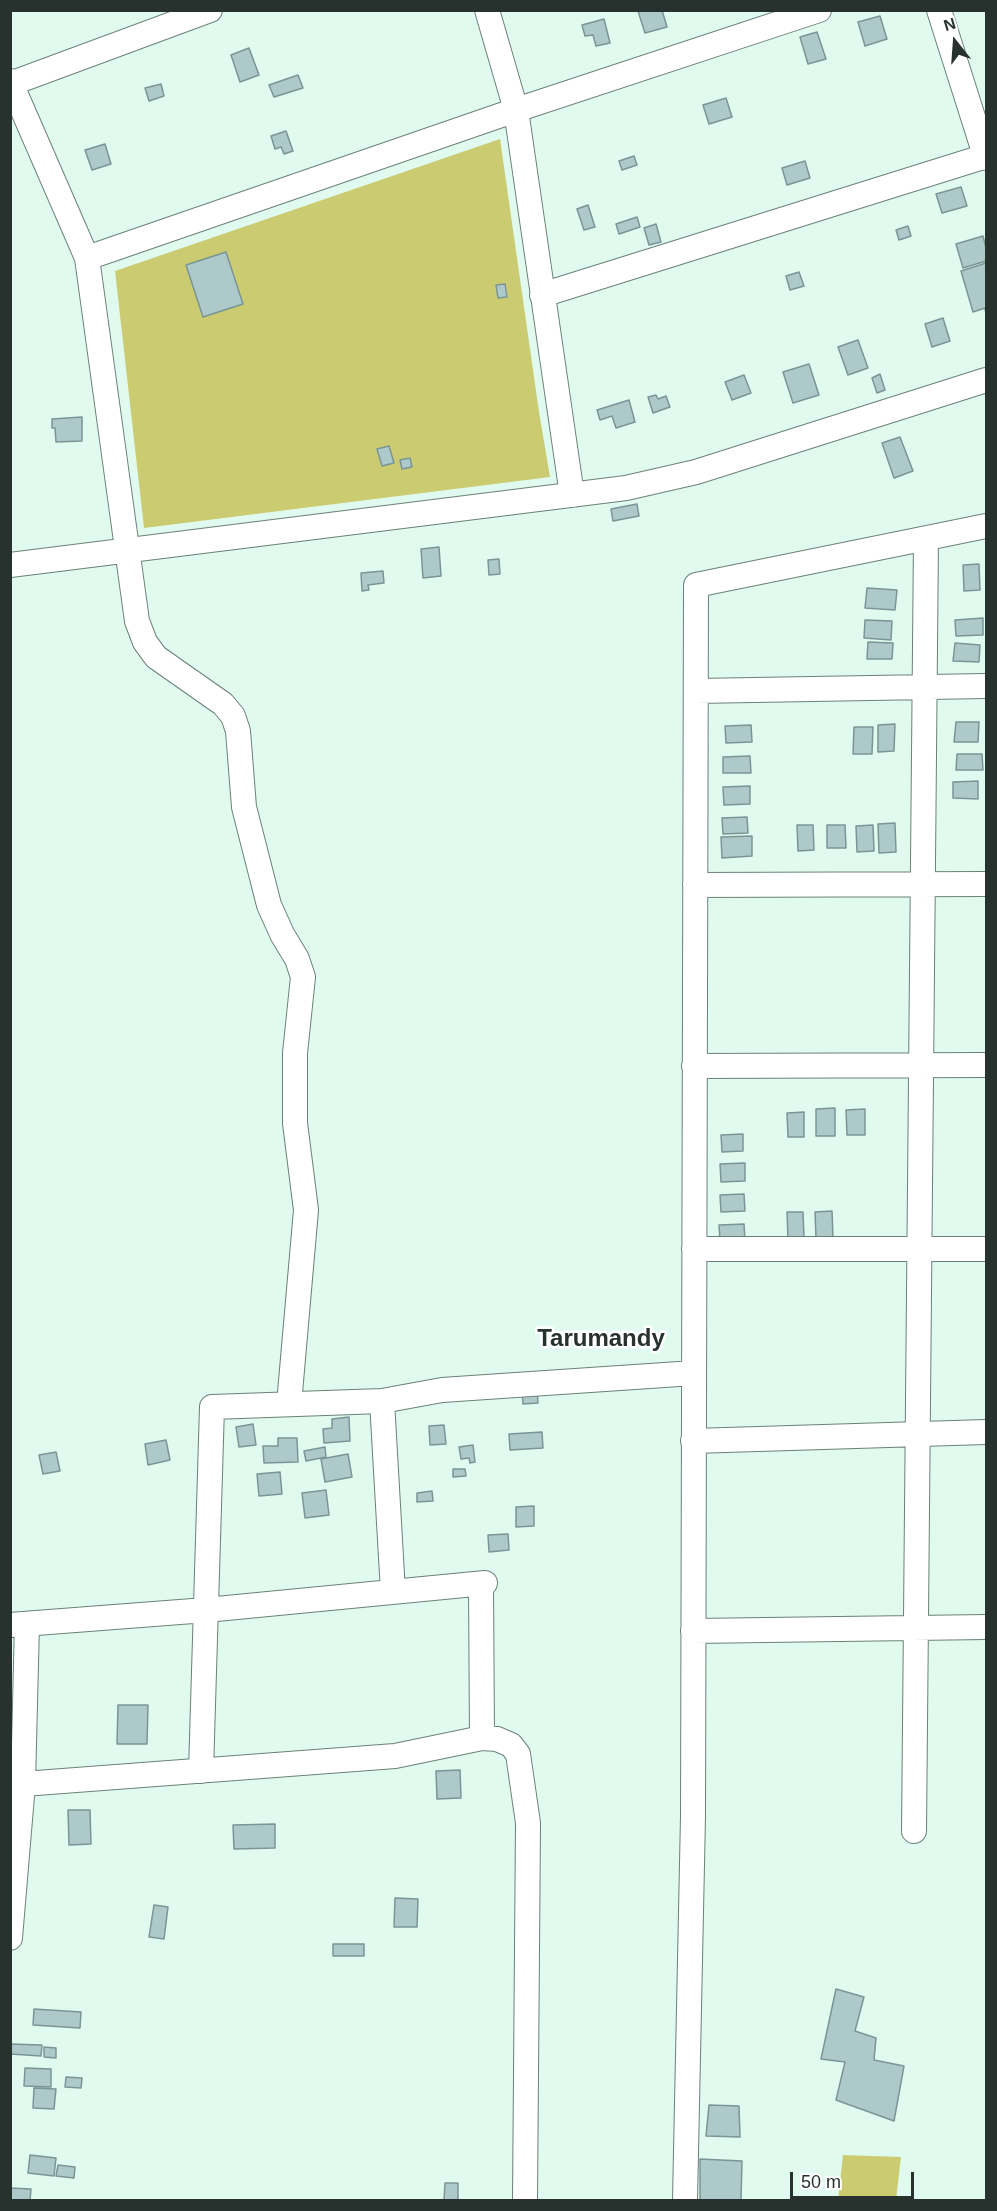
<!DOCTYPE html>
<style>
body{margin:0}
#map{position:relative;width:997px;height:2211px;overflow:hidden;background:#e0faef;font-family:Helvetica,sans-serif}
canvas{display:block}
.frame{position:absolute;inset:0;border:12px solid #27312d;pointer-events:none}
.north{position:absolute;left:925px;top:12px;width:60px;height:60px;-webkit-text-stroke:4px #fff;paint-order:stroke;rotate:343deg;font-size:16px;font-weight:700;line-height:24px;text-align:center;color:#27312d}
.north::after{content:'';display:block;margin:auto;width:21px;height:27px;background:#27312d;clip-path:polygon(50% 0,100% 100%,50% 72%,0 100%)}
.scale{position:absolute;left:790px;top:2172px;width:124px;height:27px;box-sizing:border-box;border:3px solid #27312d;border-top:0;padding-left:8px;font-size:18px;line-height:21px;white-space:nowrap;color:#27312d;-webkit-text-stroke:4px #fff;paint-order:stroke}
</style>
<div id="map">
<canvas width="997" height="2211"></canvas>
<div class="frame"></div>
<div class="north">N</div>
<div class="scale">50 m</div>
</div>
<script>
const ctx = document.querySelector('canvas').getContext('2d');
ctx.lineJoin = 'round';
function fill(path, color) {
  ctx.fillStyle = color;
  ctx.fill(path, 'evenodd');
}
function stroke(path, color, width, dash) {
  ctx.strokeStyle = color;
  ctx.lineWidth = width;
  ctx.lineCap = dash ? 'butt' : 'round';
  ctx.setLineDash(dash || []);
  ctx.stroke(path);
}
function label(font, color, halo, rows, align = 'center') {
  ctx.font = font + ' Helvetica,sans-serif';
  ctx.lineWidth = 5;
  ctx.setLineDash([]);
  ctx.textBaseline = 'middle';
  ctx.strokeStyle = halo;
  ctx.fillStyle = color;
  for (const [text, x, y, turn = 0] of rows) {
    ctx.save();
    ctx.translate(x, y);
    ctx.rotate((+turn || 0) * Math.PI / 180);
    ctx.textAlign = isNaN(turn) ? turn : align;
    if (halo) ctx.strokeText(text, 0, 0);
    ctx.fillText(text, 0, 0);
    ctx.restore();
  }
}
fill(new Path2D(`
 M500 139 539 412 550 477 144 528 115 271Z
 M843 2155 901 2157 896 2200H838Z`), '#cbcc71');
const building = new Path2D(`
 M662 10 667 27 645 33 638 11Z
 M880 16 887 39 865 46 858 22Z
 M604 19 610 43 596 46 593 35 585 36 582 25Z
 M817 32 826 59 808 64 800 37Z
 M249 48 259 75 240 82 231 55Z
 M298 75 303 88 274 97 269 85Z
 M161 84 164 96 149 101 145 88Z
 M726 98 732 117 709 124 703 105Z
 M286 131 293 151 284 154 281 147 275 149 271 136Z
 M105 144 111 164 92 170 85 150Z
 M634 156 637 165 622 170 619 161Z
 M805 161 810 178 787 185 782 168Z
 M961 187 967 206 942 213 936 194Z
 M588 205 595 227 584 230 577 209Z
 M637 217 640 227 619 234 616 224Z
 M656 224 661 242 649 245 644 228Z
 M908 226 911 236 899 240 896 230Z
 M983 236 986 248V261L963 268 956 244Z
 M226 252 243 304 203 317 186 265Z
 M986 263V315L985 308 973 312 961 271Z
 M799 272 804 286 790 290 786 276Z
 M505 284 507 297 498 298 496 285Z
 M943 318 950 341 932 347 925 324Z
 M858 340 868 368 848 375 838 347Z
 M809 364 819 395 793 403 783 372Z
 M880 374 885 390 877 393 872 378Z
 M744 375 751 393 732 400 725 382Z
 M656 395 658 399 666 396 670 407 653 413 648 397Z
 M629 400 635 422 616 428 612 416 600 420 597 410Z
 M82 417V441L56 442 55 428H52V419Z
 M900 437 913 471 894 478 882 443Z
 M389 446 394 463 382 466 377 449Z
 M410 458 412 467 402 469 400 460Z
 M637 504 639 516 613 521 611 509Z
 M439 547 441 576 423 578 421 549Z
 M499 559 500 574 489 575 488 560Z
 M979 564 980 590 964 591 963 565Z
 M383 571 384 583 368 585 369 590 362 591 361 573Z
 M867 588 897 590 895 610 865 608Z
 M983 618V635L956 636 955 620Z
 M865 620 892 621 891 640 864 638Z
 M868 642 893 643 892 659H867Z
 M955 643 980 645 979 662 953 661Z
 M956 722H979L978 742H954Z
 M895 724 894 751 878 752V725Z
 M751 725 752 742 726 743 725 726Z
 M854 727H873L872 754H853Z
 M957 754H982L983 770H956Z
 M750 756 751 773H723V757Z
 M978 781V799L953 798V782Z
 M750 786V804L724 805 723 787Z
 M747 817 748 833 723 834 722 818Z
 M895 823 896 852 879 853 878 824Z
 M797 825H813L814 850 798 851Z
 M827 825H845L846 848H827Z
 M873 825 874 851 857 852 856 826Z
 M752 836V856L722 858 721 837Z
 M835 1108V1136H816V1109Z
 M865 1109V1135H847L846 1110Z
 M804 1112V1137H788L787 1113Z
 M743 1134V1151L722 1152 721 1135Z
 M745 1163V1181L721 1182 720 1164Z
 M744 1194 745 1211 721 1212 720 1195Z
 M832 1211 833 1237 816 1238 815 1212Z
 M787 1212H803L804 1238 788 1239Z
 M744 1224 745 1240H720L719 1225Z
 M537 1390 538 1403 523 1404 522 1391Z
 M349 1417 350 1441 324 1443 323 1429 332 1428V1419Z
 M253 1424 256 1445 239 1447 236 1427Z
 M444 1425 446 1444 430 1445 429 1426Z
 M542 1432 543 1448 510 1450 509 1434Z
 M278 1438H297L298 1462 264 1463 263 1446H278Z
 M166 1440 170 1460 148 1465 145 1444Z
 M473 1445 475 1462 470 1463 469 1458 461 1459 459 1447Z
 M325 1447 326 1457 306 1461 304 1451Z
 M56 1452 60 1471 43 1474 39 1455Z
 M348 1454 352 1477 325 1482 321 1459Z
 M453 1469H465L466 1476 453 1477Z
 M280 1472 282 1494 259 1496 257 1474Z
 M326 1490 329 1515 305 1518 302 1493Z
 M432 1491 433 1501 417 1502V1493Z
 M534 1506V1526L516 1527V1507Z
 M508 1534 509 1550 489 1552 488 1535Z
 M118 1705H148L147 1744H117Z
 M460 1770 461 1798 437 1799 436 1771Z
 M68 1810H90L91 1844 69 1845Z
 M275 1824V1848L234 1849 233 1825Z
 M395 1898 418 1899 417 1927H394Z
 M154 1905 168 1907 164 1939 149 1937Z
 M333 1944H364V1956H333Z
 M836 1989 864 1997 855 2031 876 2038 874 2060 904 2066 894 2121 836 2100 845 2062 821 2059Z
 M34 2009 81 2012 80 2028 33 2025Z
 M10 2044 42 2045 41 2056 10 2054Z
 M44 2047 56 2048V2058L44 2057Z
 M25 2068 51 2069V2087L24 2086Z
 M66 2077 82 2078 81 2088 65 2087Z
 M34 2088 56 2089 54 2109 33 2108Z
 M709 2105 739 2106 740 2137 706 2136Z
 M30 2155 56 2158 54 2176 28 2173Z
 M700 2159 742 2161 741 2200H700Z
 M58 2165 75 2167 74 2178 56 2176Z
 M445 2183H458V2200H444Z
 M10 2188 31 2189 30 2200H10Z`);
fill(building, '#aec9ca');
stroke(building, '#7b9596', 1.5);
const minor = new Path2D(`
 M487 10 516 110 572 495
 M939 10 986 158
 M10 81 87 258 137 621 145 642 156 657 223 704 233 716 238 731 244 807 269 905 282 934 297 959 303 977 295 1053V1123L306 1210 289 1404
 M10 84 210 10
 M87 258 516 110 819 10
 M542 295 986 156
 M10 565 626 488 696 472 986 380
 M696 691 986 686
 M695 885 986 884
 M694 1066 986 1065
 M694 1249H986
 M382 1401 393 1592
 M693 1441 986 1432
 M481 1584 482 1738
 M10 1625 206 1610 485 1583
 M693 1631 986 1627
 M201 1771 212 1407 382 1401 442 1390 694 1373
 M23 1784 395 1756 482 1738 497 1739 511 1745 518 1754 528 1823 525 2200
 M914 1831 926 539
 M10 1938 23 1784 27 1624
 M685 2200 693 1816 696 585 986 526`);
stroke(minor, '#6b8178', 26);
stroke(minor, '#fff', 24);
label('bold 24px', '#27312d', '#fff', [
 ["Tarumandy",601,1339]
]);
</script>
